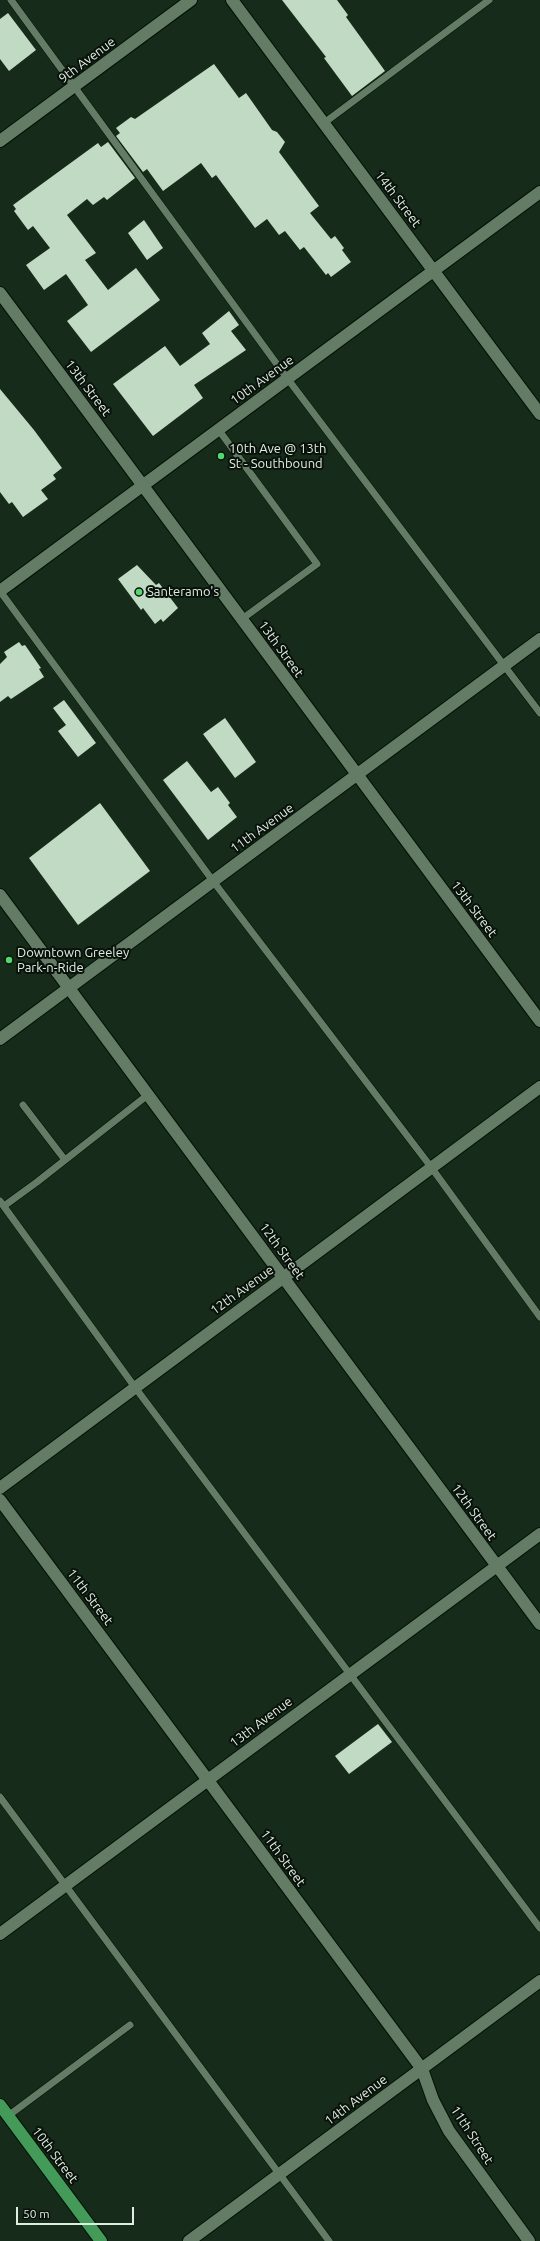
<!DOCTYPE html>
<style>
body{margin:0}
#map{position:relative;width:540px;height:2241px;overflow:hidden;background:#172b1a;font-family:Ubuntu,sans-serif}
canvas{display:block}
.scale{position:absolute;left:16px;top:2207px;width:118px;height:18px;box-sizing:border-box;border:2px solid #e0ede1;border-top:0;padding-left:5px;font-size:12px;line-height:14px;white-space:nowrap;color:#e0ede1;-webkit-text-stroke:3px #08110a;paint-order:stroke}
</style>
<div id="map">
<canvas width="540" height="2241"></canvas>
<div class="scale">50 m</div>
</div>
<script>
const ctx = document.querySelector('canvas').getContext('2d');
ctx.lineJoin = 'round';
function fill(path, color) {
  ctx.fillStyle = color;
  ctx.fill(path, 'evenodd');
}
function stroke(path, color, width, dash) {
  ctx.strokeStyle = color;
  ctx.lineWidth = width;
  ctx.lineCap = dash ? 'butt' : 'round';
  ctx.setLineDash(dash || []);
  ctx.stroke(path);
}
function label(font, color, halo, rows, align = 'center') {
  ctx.font = font + ' Ubuntu,sans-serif';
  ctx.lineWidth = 4;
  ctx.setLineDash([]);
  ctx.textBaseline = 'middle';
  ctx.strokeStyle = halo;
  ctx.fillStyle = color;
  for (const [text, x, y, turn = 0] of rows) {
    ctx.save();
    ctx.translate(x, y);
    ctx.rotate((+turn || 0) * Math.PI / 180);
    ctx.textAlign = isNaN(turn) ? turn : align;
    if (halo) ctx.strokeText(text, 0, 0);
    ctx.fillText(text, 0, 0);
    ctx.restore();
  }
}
fill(new Path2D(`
 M282 0H337L348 15 346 17 385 71 352 96 324 58 326 57Z
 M8 13 36 50 9 71 0 59V19Z
 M214 64 239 98 246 93 272 130 277 132 285 142 279 152 319 206 310 213 331 239 335 236 344 248 342 250 351 262 331 277 328 273 326 275 304 247 300 250 285 231 279 235 267 219 255 228 216 175 212 178 201 163 163 191 147 169 143 172 116 136 120 133 116 128 131 117 135 119Z
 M108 142 135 178 107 200 104 197 93 205 87 199 67 215 96 253 85 260 108 290 136 268 160 300 91 352 67 321 88 305 66 274 44 290 26 265 50 248 33 226 28 230 14 211 16 209 13 205 98 143 101 147Z
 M144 220 163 248 147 260 128 233Z
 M229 311 239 325 231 331 246 350 194 385 203 398 153 436 113 384 165 346 180 366 210 344 202 333Z
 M0 389 34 430 62 468 53 475 56 479 41 490 48 499 23 517 12 502 9 504 0 492Z
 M137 565 156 585 159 583 178 608 163 622 161 619 155 624 143 608 141 610 118 579Z
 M19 642 22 646 25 645 41 668 39 669 44 677 11 699 8 696 0 702V664L7 657 4 652Z
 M64 700 96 743 78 757 58 731 66 725 53 708Z
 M225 718 256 762 235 778 203 734Z
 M187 761 211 792 218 787 230 803 228 805 237 817 208 840 163 780Z
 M100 803 150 871 78 925 29 858Z
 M378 1724 392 1742 349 1774 335 1756Z`), '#c1dac3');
const lane = new Path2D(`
 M11 0 287 378 540 713
 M324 123 489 0
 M218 429 317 564 242 619
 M0 591 213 881 431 1167 540 1317
 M23 1105 65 1160
 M0 1201 134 1386 540 1928
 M4 1206 37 1182 149 1094
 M0 1797 329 2241
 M8 2116 130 2025`);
const street = new Path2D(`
 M232 0 540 414
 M0 141 191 0
 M0 591 540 192
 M0 895 540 1624
 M0 1488 540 1087
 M0 1500 422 2069 433 2100 449 2131 529 2241
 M0 1934 540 1534`);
const secondary = new Path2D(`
 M0 293 540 1021
 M0 1039 540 639
 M189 2241 540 1981`);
const primary = new Path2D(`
 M0 2105 101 2241`);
stroke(lane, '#021305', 8);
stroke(street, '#021305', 14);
stroke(secondary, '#021305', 14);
stroke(primary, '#021305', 14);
stroke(lane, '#647b66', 7);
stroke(street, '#647b66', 12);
stroke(secondary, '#647b66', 12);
stroke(primary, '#439a59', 12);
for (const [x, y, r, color] of [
 [221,456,4,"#55d671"],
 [139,592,4,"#55d671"],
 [9,960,4,"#55d671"]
]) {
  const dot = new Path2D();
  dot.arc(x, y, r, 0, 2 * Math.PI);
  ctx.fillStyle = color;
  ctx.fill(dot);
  stroke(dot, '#08110a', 1.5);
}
label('13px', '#e0ede1', '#08110a', [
 ["9th Avenue",87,60,-37],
 ["14th Street",398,199,53],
 ["10th Avenue",262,380,-36],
 ["13th Street",88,388,53],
 ["13th Street",281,649,54],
 ["11th Avenue",262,828,-36],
 ["13th Street",474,909,53],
 ["12th Street",282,1251,54],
 ["12th Avenue",242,1290,-36],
 ["12th Street",474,1512,54],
 ["11th Street",90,1597,53],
 ["13th Avenue",261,1722,-37],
 ["11th Street",283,1858,54],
 ["14th Avenue",356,2100,-37],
 ["11th Street",472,2135,57],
 ["10th Street",55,2155,53]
]);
label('13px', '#e0ede1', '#08110a', [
 ["10th Ave @ 13th",229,449],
 ["St - Southbound",229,464],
 ["Santeramo's",147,592],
 ["Downtown Greeley",17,953],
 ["Park-n-Ride",17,968]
], 'left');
</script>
